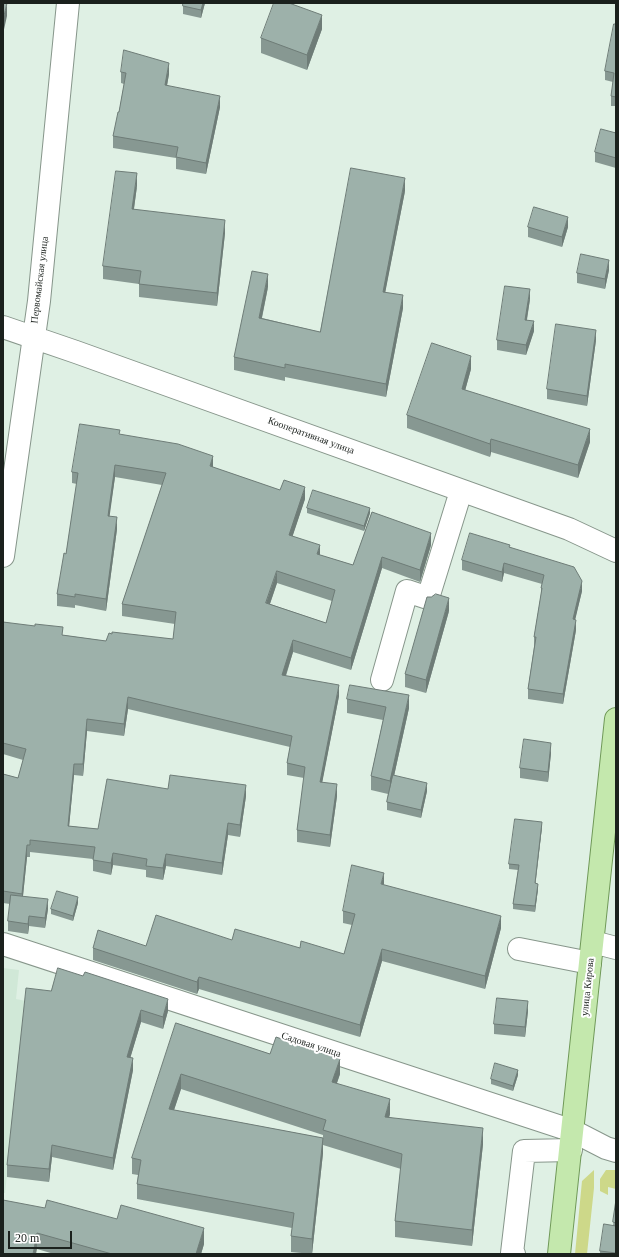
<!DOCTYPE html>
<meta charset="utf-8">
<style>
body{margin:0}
#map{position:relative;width:619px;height:1257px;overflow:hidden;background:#dff0e4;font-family:Georgia,serif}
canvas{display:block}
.frame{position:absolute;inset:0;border:4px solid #1b211d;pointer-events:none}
.scale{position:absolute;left:8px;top:1231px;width:64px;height:18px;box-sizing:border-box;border:2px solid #1b211d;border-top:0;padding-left:5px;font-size:12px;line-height:14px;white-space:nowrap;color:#1b211d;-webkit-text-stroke:3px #fff;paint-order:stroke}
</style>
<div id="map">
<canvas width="619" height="1257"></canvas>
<div class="frame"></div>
<div class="scale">20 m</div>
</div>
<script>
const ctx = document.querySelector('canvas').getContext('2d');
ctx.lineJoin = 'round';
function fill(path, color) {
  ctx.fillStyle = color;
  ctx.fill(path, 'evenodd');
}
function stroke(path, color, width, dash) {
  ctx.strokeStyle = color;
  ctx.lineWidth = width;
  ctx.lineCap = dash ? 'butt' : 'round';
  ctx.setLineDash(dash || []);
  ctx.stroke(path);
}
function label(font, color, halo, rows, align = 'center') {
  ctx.font = font + ' Georgia,serif';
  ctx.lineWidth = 4;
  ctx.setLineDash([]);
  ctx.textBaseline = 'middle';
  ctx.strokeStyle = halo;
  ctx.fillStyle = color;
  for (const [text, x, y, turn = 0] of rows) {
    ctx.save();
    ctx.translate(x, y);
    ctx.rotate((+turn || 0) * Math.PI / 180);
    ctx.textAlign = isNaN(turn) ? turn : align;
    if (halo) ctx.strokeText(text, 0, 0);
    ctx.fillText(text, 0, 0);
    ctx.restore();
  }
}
fill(new Path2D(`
 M3 968 19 970 16 999 26 1001 5 1193H3Z`), '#d0e8d7');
fill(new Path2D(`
 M594 1170V1188L587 1254H575L582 1181Z
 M606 1170H616V1189L608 1187V1195L600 1191V1179Z`), '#cdd889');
const minor = new Path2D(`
 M3 327 76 352 569 529 616 551
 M3 556 39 301 68 3
 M382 680 407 591 428 598 461 491
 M593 942 616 948
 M3 944 573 1131 606 1148 616 1151
 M519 949 590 963
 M514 1254 512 1253 524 1151 571 1150`);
const major = new Path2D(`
 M559 1254 616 719`);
stroke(minor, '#87968b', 24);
stroke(major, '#6f9857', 24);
stroke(minor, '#fff', 22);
stroke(major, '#c4e8ad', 22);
fill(new Path2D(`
 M205 3 201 18 183 14V6Z
 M616 24V106H611V96L613 82 605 80V71Z
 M322 29 307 70 261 53V38Z
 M121 72 169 74 167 85 220 107 206 174 176 169V158L113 148V136L119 112 124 84 121 83Z
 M616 133V168L595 162V152Z
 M137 186 134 209 225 233 217 306 139 297V284L103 279V266Z
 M405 191 385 292 403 308 386 397 285 377V381L234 370V357L268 287 262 318 320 332Z
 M528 227H568L562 247 528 237Z
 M609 270 605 289 577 283V273Z
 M530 299 527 320 534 331 526 355 497 350V340Z
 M596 340 587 406 547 399V389Z
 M471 369 465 390 590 442 578 478 491 452 490 457 407 428V415Z
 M120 435 305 499 292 537 320 555 353 565 372 512 431 545 420 582 382 568 351 670 293 652 286 676 339 696 322 782 337 796 330 847 297 842V830L304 778 287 775V763L290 747 128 709 124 736 87 731 83 776 74 775 69 826 98 829 168 789 246 796 240 837 228 835 222 875 166 866 163 880 146 877V870L113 865 111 875 93 871V859L30 852V857H27L23 896 48 909 45 928 29 926 28 934 8 931V921L10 904 3 903V774L18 778 23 760 3 754V622L63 635 106 641 112 634 173 639 175 624 122 616V604L162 485 115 477 109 516 117 529 106 611 75 605V608L57 606V594L66 554 77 484 72 483V472ZM277 583 332 601 326 623 270 604Z
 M307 508 370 513 364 531 307 513Z
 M510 547 582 591 575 619 576 630 563 704 528 699V689L534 647V637L541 594V588L542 584 504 573 502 582 462 570V560Z
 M449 611 426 693 405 687V674Z
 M347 699 409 708 394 776 427 791 421 818 387 810V802L388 794 371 790V776L383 720 347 713Z
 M551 753 548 782 520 778V768Z
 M542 827 535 883 538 889 535 912 513 909V904L518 870 509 869V864Z
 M384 885 501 928 485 989 382 961 360 1037 199 989 197 994 93 960V948L146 946 232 940 300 948 344 954 352 925 343 923V911Z
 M78 903 73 921 51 914V909Z
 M51 991 168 1011 163 1029 141 1022 130 1058 133 1070 113 1170 52 1157 49 1182 7 1177V1165Z
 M528 1011 525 1037 494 1034V1024Z
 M176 1023 270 1054 340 1074 337 1083 390 1114 389 1117 483 1144 472 1246 395 1237V1221L401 1169 323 1145V1153L312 1254 291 1252V1236L292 1228 137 1199V1184L138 1175 132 1174V1158ZM181 1089 323 1135V1138L174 1110Z
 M616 1058V1073H615V1061Z
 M518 1075 513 1091 491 1084V1079Z
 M3 1200 204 1244 201 1254H54L37 1249Z
 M616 1200V1254H600V1251L613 1226Z`), '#879892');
fill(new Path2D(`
 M7 3V16L3 34V20Z
 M203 3H205L201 18V10Z
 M322 15V29L307 70V55Z
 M169 63V74L165 97V85Z
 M220 96V107L206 174V163Z
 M137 173V186L132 222V209Z
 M405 178V191L383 304V292Z
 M568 217V227L562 247V237Z
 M225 220V233L217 306V293Z
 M609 260V270L605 289V279Z
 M268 274V287L259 331V318Z
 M530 289V299L525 330V320Z
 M403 295V308L386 397V384Z
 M534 321V331L526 355V345Z
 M596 330V340L587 406V396Z
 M471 356V369L462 402V389Z
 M590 429V442L578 478V465Z
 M491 439V452L490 457V444Z
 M213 456V468L210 466Z
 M115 465V477L108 528V516Z
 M305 487V499L289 547V535Z
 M370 508V513L364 531V526Z
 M117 517V529L106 611V599Z
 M431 533V545L420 582V570Z
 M320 545V557L317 554Z
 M382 557V568L351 670V658Z
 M504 563V573L502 582V572Z
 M277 571V583L266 615V603Z
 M582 581V591L573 629V619Z
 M449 598V611L426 693V680Z
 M576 620V630L563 704V694Z
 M293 640V652L282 687V675Z
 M339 685V696L320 794V782Z
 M409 695V708L390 794V781Z
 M128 697V709L124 736V724Z
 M87 719V731L83 776V764Z
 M551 743V753L548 782V772Z
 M74 764V775L68 838V826Z
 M427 783V791L421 818V810Z
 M337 784V796L330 847V835Z
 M246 785V796L240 837V825Z
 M542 822V827L535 888V883Z
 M228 823V835L222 875V863Z
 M27 845V857L22 905V894Z
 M113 853V865L111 875V863Z
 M166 854V866L163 880V868Z
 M384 873V885L381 884Z
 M538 884V889L535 912V906Z
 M78 897V903L73 921V916Z
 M48 899V909L45 928V918Z
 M29 916V926L28 934V924Z
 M501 916V928L485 989V976Z
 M382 949V961L360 1037V1025Z
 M199 977V989L197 994V982Z
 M168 999V1011L163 1029V1017Z
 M528 1001V1011L525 1037V1027Z
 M141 1010V1022L127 1069V1057Z
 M133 1058V1070L113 1170V1158Z
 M340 1059V1074L332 1097V1082Z
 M518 1070V1075L513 1091V1086Z
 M181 1074V1089L169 1125V1109Z
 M390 1099V1114L385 1132V1117Z
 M483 1128V1144L472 1246V1230Z
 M323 1138V1153L312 1254V1239Z
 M52 1145V1157L49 1182V1169Z
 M204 1228V1244L201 1254H196Z
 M37 1233V1249L36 1254H33Z`), '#6e7c77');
const building = new Path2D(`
 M3 3H7L3 20Z
 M183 3H203L201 10 183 6Z
 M274 3H289L322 15 307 55 261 38Z
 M614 24H616V97L611 96 614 73 605 71Z
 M124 50 169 63 165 85 220 96 206 163 176 157 178 147 113 136 118 112H119L126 73 121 72Z
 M601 129 616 133V158L595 152Z
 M351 168 405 178 383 292 403 295 386 384 285 364V368L234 357 252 271 268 274 259 318 320 332Z
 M116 171 137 173 132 209 225 220 217 293 139 284 141 271 103 266Z
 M534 207 568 217 562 237 528 227Z
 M581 254 609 260 605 279 577 273Z
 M505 286 530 289 525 320 534 321 526 345 497 340Z
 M556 324 596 330 587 396 547 389Z
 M432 343 471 356 462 389 590 429 578 465 491 439 490 444 407 415Z
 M80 424 120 430 119 434 178 444 213 456 210 466 280 490 284 480 305 487 289 535 320 545 317 554 353 565 372 512 431 533 420 570 382 557 351 658 293 640 282 675 339 685 320 782 337 784 330 835 297 830 305 767 287 763 292 736 128 697 124 724 87 719 83 764H74L68 826 98 829 107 779 168 789 170 775 246 785 240 825 228 823 222 863 166 854 163 868 146 866 147 859 113 853 111 863 93 860 95 847 30 840V845H27L22 894 3 891V774L18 778 26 749 3 743V622L35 626V624L63 627 62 635 106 641 109 633 112 634V632L173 639 176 612 122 604 166 473 115 465 108 516 117 517 106 599 75 594V597L57 594 64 553 66 554 78 473 72 472ZM277 571 335 590 326 623 266 603Z
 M313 490 370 508 364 526 307 508Z
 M470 533 510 545 509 547 574 567 582 581 573 619 576 620 563 694 528 689 536 637H534L542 588H541L544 575 504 563 502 572 462 560Z
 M436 594 449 598 426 680 405 674 427 597H431Z
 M350 685 409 695 390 781 371 776 386 707 347 699Z
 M524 739 551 743 548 772 520 768Z
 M393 775 427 783 421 810 387 802Z
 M515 819 542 822 535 883 538 884 535 906 513 904 519 865 509 864Z
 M352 865 384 873 381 884 501 916 485 976 382 949 360 1025 199 977 197 982 93 948 98 930 146 946 156 915 232 940 235 929 300 948 301 941 344 954 355 914 343 911Z
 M57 891 78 897 73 916 51 909Z
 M11 895 48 899 45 918 29 916 28 924 8 921Z
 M58 968 83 976 85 972 168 999 163 1017 141 1010 127 1057 133 1058 113 1158 52 1145 49 1169 7 1165 26 988 51 991Z
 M497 998 528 1001 525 1027 494 1024Z
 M176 1023 270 1054 276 1037 340 1059 332 1082 390 1099 385 1117 483 1128 472 1230 395 1221 402 1154 323 1130 326 1120 181 1074 169 1109 323 1138 312 1239 291 1236 294 1213 137 1184 141 1160 132 1158Z
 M495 1063 518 1070 513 1086 491 1079Z
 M3 1200 45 1208 47 1200 117 1219 121 1205 204 1228 196 1254H112L37 1233 33 1254H3Z
 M616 1200V1223L613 1222Z
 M604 1224 616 1226V1253L600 1251Z`);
fill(building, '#9db1aa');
stroke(building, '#6e7c77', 1);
label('10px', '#1b211d', '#fff', [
 ["Первомайская улица",40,280,-83],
 ["Кооперативная улица",311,436,20],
 ["улица Кирова",588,987,-84],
 ["Садовая улица",311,1045,18]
]);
</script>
